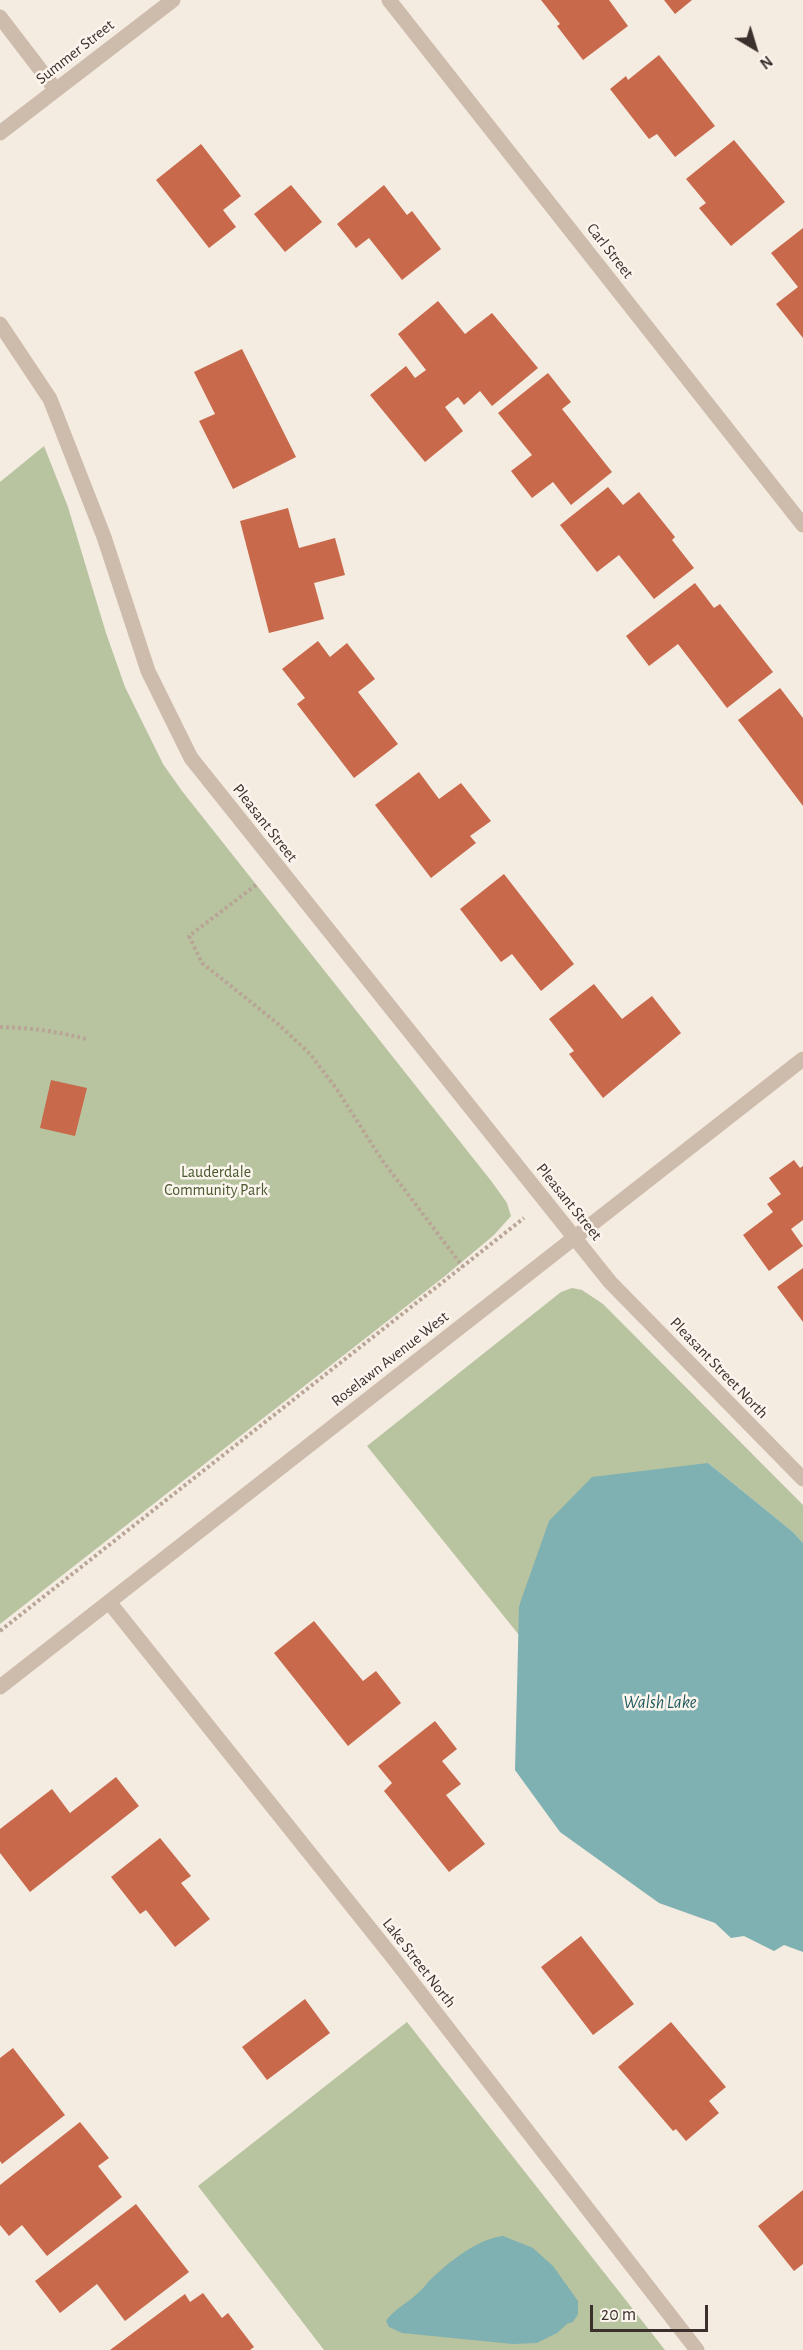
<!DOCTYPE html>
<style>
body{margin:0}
#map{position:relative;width:803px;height:2350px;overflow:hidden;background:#f4ebe1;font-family:"Alegreya Sans",sans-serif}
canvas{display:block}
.north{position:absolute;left:725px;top:18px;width:60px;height:60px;-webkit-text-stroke:4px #fbf5ee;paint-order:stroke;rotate:142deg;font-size:16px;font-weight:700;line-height:24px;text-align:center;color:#3b302b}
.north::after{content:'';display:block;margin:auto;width:21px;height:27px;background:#3b302b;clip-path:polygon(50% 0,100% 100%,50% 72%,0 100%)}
.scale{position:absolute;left:590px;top:2305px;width:118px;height:27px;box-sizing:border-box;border:3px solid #3b302b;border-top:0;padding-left:8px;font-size:18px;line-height:21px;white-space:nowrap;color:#3b302b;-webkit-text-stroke:4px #fbf5ee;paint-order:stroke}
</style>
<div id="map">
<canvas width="803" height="2350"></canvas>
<div class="north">N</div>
<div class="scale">20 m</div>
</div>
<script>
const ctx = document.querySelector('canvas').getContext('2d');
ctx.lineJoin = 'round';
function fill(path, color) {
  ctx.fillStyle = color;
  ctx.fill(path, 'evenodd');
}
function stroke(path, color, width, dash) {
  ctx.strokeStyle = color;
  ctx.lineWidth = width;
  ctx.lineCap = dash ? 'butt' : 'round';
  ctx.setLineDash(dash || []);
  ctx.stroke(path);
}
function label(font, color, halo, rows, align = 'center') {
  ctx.font = font + ' "Alegreya Sans",sans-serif';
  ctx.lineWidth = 5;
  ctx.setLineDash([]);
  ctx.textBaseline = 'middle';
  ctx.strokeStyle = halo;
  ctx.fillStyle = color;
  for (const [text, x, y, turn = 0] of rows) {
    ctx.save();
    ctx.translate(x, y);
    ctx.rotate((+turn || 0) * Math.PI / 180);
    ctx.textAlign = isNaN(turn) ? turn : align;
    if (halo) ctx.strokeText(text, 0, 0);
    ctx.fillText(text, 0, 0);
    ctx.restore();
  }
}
fill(new Path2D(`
 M44 446 68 507 106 633 125 687 163 764 182 791 492 1182 507 1203 511 1216 494 1235 445 1276 0 1624V482Z
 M572 1288 582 1290 603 1304 803 1505V1543L793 1532 708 1463 519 1605V1635L367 1446 561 1292Z
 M407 2022 665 2350H324L198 2186Z`), '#b8c4a0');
fill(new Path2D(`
 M708 1463 793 1532 803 1543V1952L784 1945 774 1951 744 1936 731 1938 715 1923 659 1903 560 1832 515 1770 519 1606 549 1521 592 1477Z
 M503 2236 533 2248 553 2266 578 2301V2314L573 2322 567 2324 557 2333 537 2343 513 2344 402 2333 389 2327 386 2321C394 2309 408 2303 418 2293 423 2289 426 2284 431 2279 449 2262 477 2239 503 2236Z`), '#7fb0b2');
fill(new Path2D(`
 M541 0H609L628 26 583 60 557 26 560 24Z
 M664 0H692L675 14Z
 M659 55 715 126 675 157 657 134 649 139 610 89 626 76 628 80Z
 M734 140 785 202 731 246 699 208 706 203 686 179Z
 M201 144 241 196 223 210 236 227 209 248 156 180Z
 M291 185 322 222 285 252 254 214Z
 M384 185 407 215 412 211 441 249 402 280 369 238 356 248 337 224Z
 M803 228V338L776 304 798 287 771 253Z
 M438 301 465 334 492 313 538 368 492 406 480 391 464 405 458 397 445 407 463 431 425 462 370 395 406 366 415 378 426 370 398 334Z
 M242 349 296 457 233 489 199 421 215 414 194 372Z
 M548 373 571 402 562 409 612 472 571 505 553 482 532 498 511 471 532 455 498 413Z
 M608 487 623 505 639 492 675 537 672 540 694 568 654 599 619 555 597 572 560 525Z
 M288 508 299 548 335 538 345 575 314 583 324 619 269 633 240 521Z
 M695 583 714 608 720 604 773 672 727 708 678 644 649 666 626 636Z
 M318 641 330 657 347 643 375 679 358 692 398 744 354 778 297 704 305 698 282 669Z
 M780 688 803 718V806L738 720Z
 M419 772 439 799 461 783 491 821 470 836 476 843 431 878 375 805Z
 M504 874 574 964 541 991 512 954 501 962 460 909Z
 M594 984 622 1019 652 996 681 1033 603 1098 569 1054 574 1051 549 1019Z
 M51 1080 87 1088 75 1136 40 1128Z
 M794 1160 800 1168 803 1166V1220L791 1229 803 1246 769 1271 743 1235 773 1212 767 1204 781 1194 769 1178Z
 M803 1268V1322L777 1287Z
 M314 1621 363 1681 376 1671 401 1703 348 1746 274 1653Z
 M435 1721 457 1749 442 1761 461 1784 446 1795 485 1844 449 1872 384 1791 392 1783 378 1766Z
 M116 1777 139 1806 30 1892 0 1853V1829L52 1789 70 1813Z
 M160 1838 191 1876 181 1883 210 1919 175 1947 146 1910 140 1914 111 1877Z
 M581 1936 634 2004 593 2035 541 1967Z
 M305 1999 330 2033 267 2080 242 2047Z
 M671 2022 726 2087 709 2101 719 2113 686 2141 676 2129 673 2131 618 2067Z
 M13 2048 65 2115 2 2164 0 2161V2058Z
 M80 2122 109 2158 98 2166 122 2197 47 2256 22 2225 9 2236 0 2225V2185Z
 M803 2190V2264L794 2271 758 2226Z
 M136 2204 189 2272 125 2321 97 2284 60 2313 35 2281Z
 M203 2293 222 2318 228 2313 254 2347 250 2350H110L185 2294 190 2302Z`), '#c8694b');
stroke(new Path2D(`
 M256 885 189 936 202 963 277 1023 310 1054 336 1088 382 1160 463 1267
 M0 1027C30 1028 57 1031 86 1039
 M0 1631 524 1218`), '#b9a596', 4, [3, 3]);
stroke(new Path2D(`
 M389 0 803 525
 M0 17 56 90
 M0 133 173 0
 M0 324 50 399 104 537 148 671 191 758 610 1282 803 1479
 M109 1602 391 1955 697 2350
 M0 1687 803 1059`), '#cdbbac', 15);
label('16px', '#3b302b', '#fbf5ee', [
 ["Summer Street",75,52,-38],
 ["Carl Street",610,251,52],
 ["Pleasant Street",265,823,52],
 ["Pleasant Street",569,1202,51],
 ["Roselawn Avenue West",390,1359,-38],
 ["Pleasant Street North",719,1368,46],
 ["Lake Street North",419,1963,52]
]);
label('16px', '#4a5a2e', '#fbf5ee', [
 ["Lauderdale",216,1172],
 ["Community Park",216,1190]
]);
label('italic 18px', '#1f5a5e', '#fbf5ee', [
 ["Walsh Lake",660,1703]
]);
</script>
